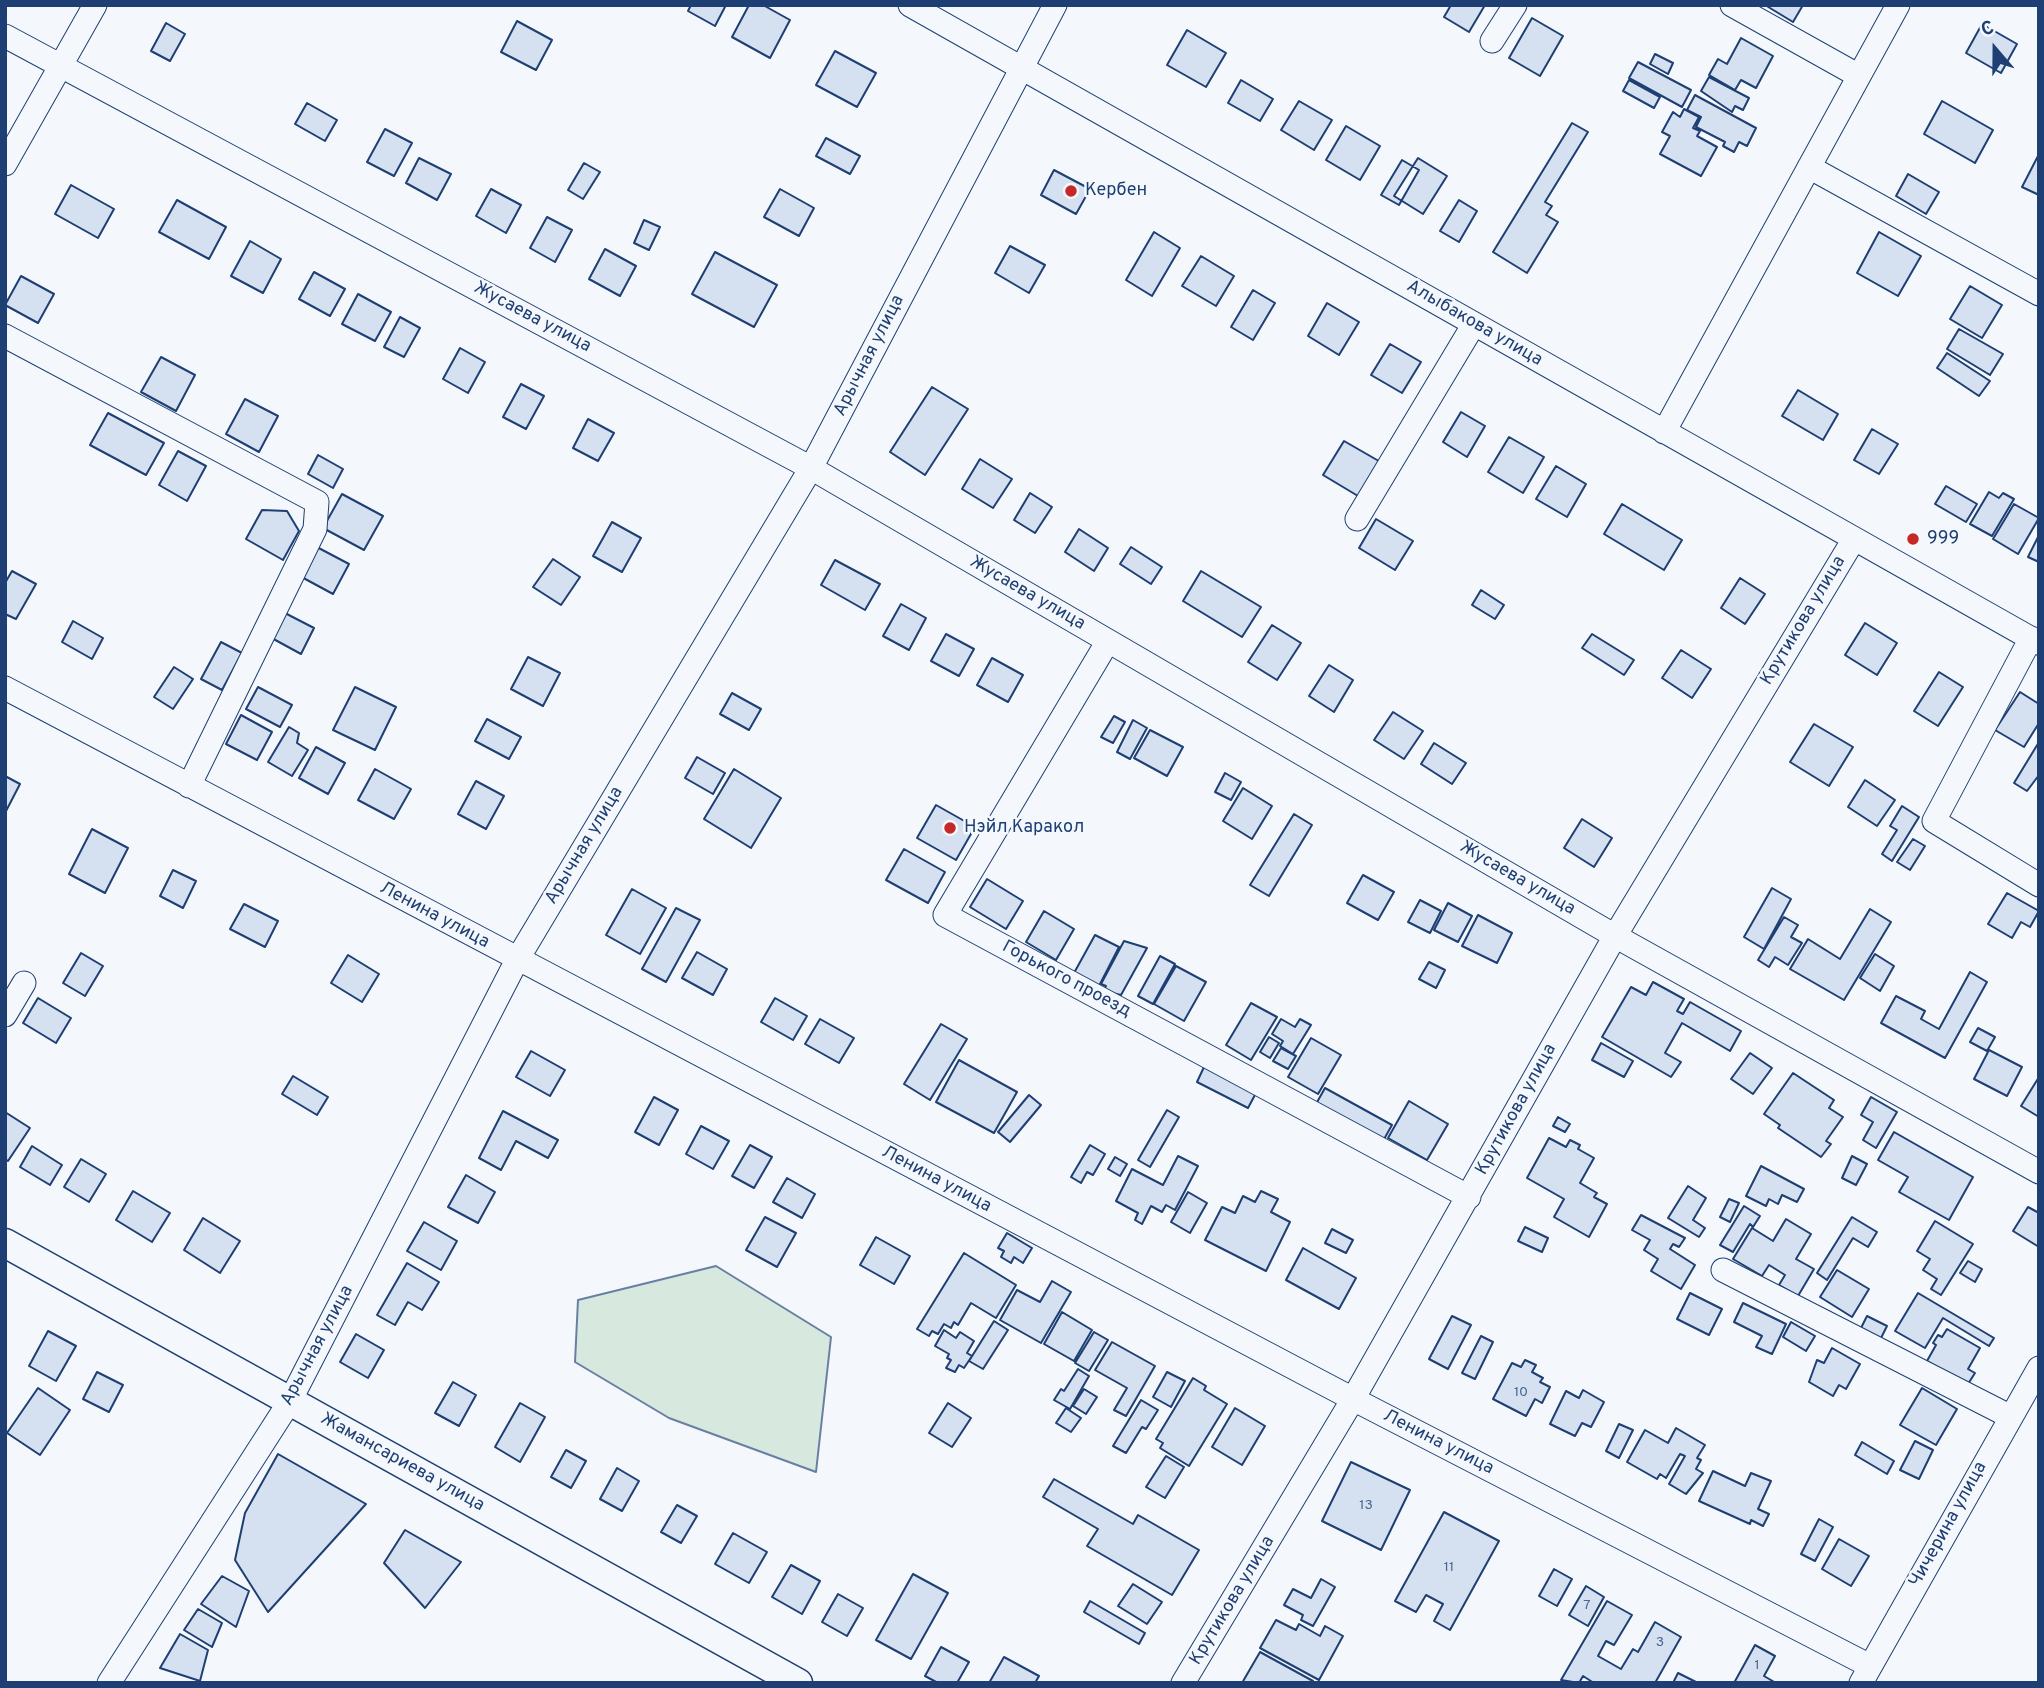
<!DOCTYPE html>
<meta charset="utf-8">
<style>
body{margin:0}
#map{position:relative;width:2044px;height:1688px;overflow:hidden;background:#f4f7fb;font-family:Overpass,sans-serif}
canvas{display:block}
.frame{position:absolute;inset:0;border:7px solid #1d3f73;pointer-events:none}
.north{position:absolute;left:1960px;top:14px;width:70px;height:70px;-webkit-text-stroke:5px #f4f7fb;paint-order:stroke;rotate:340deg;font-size:19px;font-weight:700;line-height:28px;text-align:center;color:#1d3f73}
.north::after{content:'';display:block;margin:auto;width:24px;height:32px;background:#1d3f73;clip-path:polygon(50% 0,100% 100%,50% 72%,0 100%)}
</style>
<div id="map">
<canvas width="2044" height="1688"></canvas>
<div class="frame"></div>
<div class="north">С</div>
</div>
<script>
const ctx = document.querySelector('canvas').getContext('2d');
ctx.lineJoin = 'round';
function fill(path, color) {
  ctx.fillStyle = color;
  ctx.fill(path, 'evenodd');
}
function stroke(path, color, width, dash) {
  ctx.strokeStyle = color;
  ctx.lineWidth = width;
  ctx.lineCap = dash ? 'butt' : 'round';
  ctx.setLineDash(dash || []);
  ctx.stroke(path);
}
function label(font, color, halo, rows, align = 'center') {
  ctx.font = font + ' Overpass,sans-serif';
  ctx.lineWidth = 5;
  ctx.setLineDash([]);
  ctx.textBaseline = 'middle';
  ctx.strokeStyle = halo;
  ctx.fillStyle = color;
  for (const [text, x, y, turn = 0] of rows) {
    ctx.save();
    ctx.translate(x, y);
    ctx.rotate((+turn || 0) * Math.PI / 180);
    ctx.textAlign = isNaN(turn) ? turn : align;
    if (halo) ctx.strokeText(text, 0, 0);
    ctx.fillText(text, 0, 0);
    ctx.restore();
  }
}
const green = new Path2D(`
 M716 1266 831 1337 816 1472 669 1418 575 1362 578 1300Z`);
fill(green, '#d7e8df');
stroke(green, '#687fa3', 2);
const building = new Path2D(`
 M691 5H726L715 26 688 11Z
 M749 5H763L790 20 770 58 732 37Z
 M1451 5H1485L1469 32 1444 17Z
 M1765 5H1803L1793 22Z
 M1532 18 1563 36 1540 76 1509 58Z
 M517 21 552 40 536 70 501 52Z
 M166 23 185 34 170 61 151 51Z
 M1982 24 2017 44 2001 73 1966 53Z
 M1187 30 1226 53 1206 87 1167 65Z
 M1741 38 1773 56 1756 88 1741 80 1735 90 1709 75 1718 59 1727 64Z
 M835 51 876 73 857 107 816 85Z
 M1655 54 1673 63 1668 74 1650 64Z
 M1638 62 1691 90 1682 107 1629 78Z
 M1709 77 1749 98 1743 110 1735 106 1732 112 1701 91Z
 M1241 80 1273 99 1260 121 1228 103Z
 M1629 80 1660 97 1654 108 1623 91Z
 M1695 95 1756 128 1747 146 1739 142 1734 152 1723 146 1725 142 1696 127 1701 117 1687 110Z
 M1299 101 1332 120 1314 150 1281 130Z
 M1942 101 1993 130 1975 163 1924 134Z
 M307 103 337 120 325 141 295 124Z
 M1684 109 1699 117 1693 128 1700 131 1697 136 1717 147 1701 176 1660 154 1670 136 1662 132 1673 112 1680 117Z
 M1572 123 1588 132 1545 202 1552 206 1546 215 1558 222 1527 273 1493 252Z
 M1346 126 1380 146 1360 180 1326 160Z
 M385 129 412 143 394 176 367 162Z
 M826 138 860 156 850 174 816 156Z
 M2039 154V195L2022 187Z
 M419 158 451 174 437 200 406 183Z
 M1418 158 1447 176 1423 214 1394 196Z
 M1402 160 1419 170 1399 205 1381 195Z
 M584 163 600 172 583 199 568 190Z
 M1054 170 1090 189 1076 214 1041 195Z
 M1908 174 1939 192 1926 214 1896 196Z
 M71 185 114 209 98 238 55 214Z
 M491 189 521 205 506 233 476 216Z
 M780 189 814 208 799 236 764 217Z
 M177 200 226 227 209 259 159 232Z
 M1459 200 1477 211 1459 242 1440 231Z
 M547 217 572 230 555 262 530 248Z
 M644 220 660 227 649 250 634 243Z
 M1154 232 1180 248 1152 296 1126 280Z
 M1879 232 1921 256 1898 296 1857 273Z
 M250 241 281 259 263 293 231 276Z
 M1010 246 1045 265 1029 293 995 273Z
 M605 249 636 266 620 296 589 279Z
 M715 252 777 285 754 327 692 294Z
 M1201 256 1234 276 1216 306 1182 286Z
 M314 272 345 289 330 316 299 299Z
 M21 276 54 294 38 323 5 305Z
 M1970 286 2002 305 1982 338 1950 319Z
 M1253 290 1275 303 1253 340 1231 327Z
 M358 294 391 312 375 341 342 324Z
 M1327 303 1359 322 1339 355 1308 336Z
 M400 317 420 328 404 357 384 347Z
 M1959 329 2003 354 1990 375 1947 349Z
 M1390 344 1421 362 1402 393 1371 375Z
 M460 348 485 362 468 393 443 379Z
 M1947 353 1990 381 1979 396 1937 368Z
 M161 357 195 375 176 411 141 392Z
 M521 384 544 396 526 429 503 417Z
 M932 387 968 409 925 475 890 452Z
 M1798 390 1838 414 1823 440 1782 416Z
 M245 399 278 416 259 452 226 434Z
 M1461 412 1485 426 1467 457 1443 442Z
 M108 413 164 443 146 475 90 445Z
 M588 419 614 433 598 461 573 448Z
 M1872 429 1898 444 1879 474 1854 460Z
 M1509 437 1544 457 1523 493 1488 472Z
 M1344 441 1384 464 1363 499 1323 475Z
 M178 451 206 466 187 501 159 485Z
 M318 455 343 469 333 488 308 474Z
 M980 459 1012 479 993 508 962 489Z
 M1556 466 1586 484 1567 517 1536 499Z
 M1946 486 1977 504 1966 522 1935 504Z
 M1989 492 1999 498 2003 493 2014 499 1992 536 1970 524Z
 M1030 493 1052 507 1035 533 1014 520Z
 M342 494 383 516 364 550 323 528Z
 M1622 504 1682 540 1664 570 1604 534Z
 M2014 504 2039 518 2018 554 1993 539Z
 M262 510 287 511 299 531 283 560 246 539Z
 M1376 519 1413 541 1395 570 1359 548Z
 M612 522 641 538 622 572 593 556Z
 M1079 529 1108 548 1094 571 1065 552Z
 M2039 535V562L2028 557Z
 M313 545 349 564 333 594 296 574Z
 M1131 547 1162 567 1151 584 1120 564Z
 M553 559 580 577 561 605 533 587Z
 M835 560 880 584 865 610 821 585Z
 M12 571 36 584 16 619 5 614V583Z
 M1201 571 1261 607 1242 637 1183 601Z
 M1740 578 1765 594 1745 624 1721 608Z
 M1481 590 1504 605 1495 619 1472 605Z
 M901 604 926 618 909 650 883 636Z
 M281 611 314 628 301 654 268 636Z
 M73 621 103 638 92 659 62 642Z
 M1865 623 1897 643 1877 675 1845 655Z
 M1272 625 1301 643 1277 680 1248 662Z
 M946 634 974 649 959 676 931 661Z
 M1592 634 1634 660 1624 675 1582 648Z
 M221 642 242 653 222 690 201 679Z
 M1681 650 1711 669 1692 698 1662 678Z
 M528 657 560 673 543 706 511 689Z
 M992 658 1023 675 1008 702 977 685Z
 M1329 665 1353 680 1334 712 1309 696Z
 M174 667 193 679 173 709 154 697Z
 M1939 672 1963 687 1938 726 1914 711Z
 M258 687 292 705 280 727 246 709Z
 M355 687 396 707 375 750 333 730Z
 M2020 692 2039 704V723L2024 747 1995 730Z
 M732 693 761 709 749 730 720 714Z
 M1393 712 1423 731 1404 759 1374 740Z
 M241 715 272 732 257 760 226 744Z
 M1114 716 1125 722 1113 743 1101 737Z
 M487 719 521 737 509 759 475 741Z
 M1133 720 1147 728 1130 759 1117 752Z
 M1814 724 1853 747 1829 786 1790 762Z
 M289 727 299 733 297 743 308 750 292 776 268 762Z
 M1150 730 1183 747 1167 776 1134 758Z
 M2039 742V775L2027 791 2014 783Z
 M1434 743 1466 763 1452 784 1421 764Z
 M316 747 345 763 328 794 299 778Z
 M697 757 725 773 713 794 685 778Z
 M375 769 411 789 394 819 358 800Z
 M734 769 781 798 751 848 704 819Z
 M1225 773 1241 782 1231 800 1215 792Z
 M5 776 20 784 5 813Z
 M1865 780 1895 800 1877 826 1848 807Z
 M476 781 504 796 486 829 458 814Z
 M1243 788 1272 806 1252 839 1223 821Z
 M936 805 975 827 956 860 917 838Z
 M1902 806 1919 817 1892 861 1882 854 1897 830 1890 826Z
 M1294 814 1312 825 1269 896 1250 885Z
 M1582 819 1612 838 1594 867 1564 848Z
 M92 829 128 848 105 893 69 874Z
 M1913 839 1925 846 1910 870 1897 862Z
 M904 849 945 872 928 903 886 880Z
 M173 870 196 881 183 908 160 896Z
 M1363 875 1394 892 1378 920 1347 903Z
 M987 879 1023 901 1006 929 970 907Z
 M1772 888 1791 899 1764 949 1744 937Z
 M632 889 666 908 640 954 606 935Z
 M2007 893 2039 911 2030 927 2021 922 2012 938 1988 924Z
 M1420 900 1441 911 1430 933 1408 922Z
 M1448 903 1472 916 1458 942 1434 930Z
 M244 904 278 921 265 947 230 929Z
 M676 908 700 920 666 982 642 969Z
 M1870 909 1891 922 1844 1000 1790 969 1808 939 1840 959Z
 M1044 911 1074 929 1056 960 1026 942Z
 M1478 915 1512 933 1497 963 1462 946Z
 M1784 917 1798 925 1791 937 1802 943 1788 965 1775 957 1769 967 1758 960Z
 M1095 935 1119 947 1099 986 1074 973Z
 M1124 941 1147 948 1121 995 1103 991 1106 986 1101 984Z
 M697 952 727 969 713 995 682 978Z
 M81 953 103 966 85 996 63 983Z
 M1875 954 1894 966 1880 991 1860 978Z
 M348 955 379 974 362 1002 331 983Z
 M1160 956 1175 964 1153 1004 1138 996Z
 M1429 962 1445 970 1436 988 1419 979Z
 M1176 966 1206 982 1184 1021 1154 1004Z
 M1970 972 1987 982 1945 1058 1881 1023 1896 996 1925 1011 1921 1019 1939 1029Z
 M1653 982 1684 999 1677 1011 1683 1014 1690 1002 1741 1031 1730 1051 1682 1023 1665 1053 1681 1062 1671 1077 1602 1037 1631 987 1646 995Z
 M38 998 71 1018 56 1043 23 1023Z
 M775 998 807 1016 793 1040 761 1022Z
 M1251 1003 1277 1017 1251 1060 1226 1045Z
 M820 1019 854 1038 839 1063 805 1044Z
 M1281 1019 1295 1027 1300 1019 1311 1025 1293 1054 1280 1046 1283 1041 1272 1034Z
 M941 1024 967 1039 930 1100 904 1084Z
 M1978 1028 1995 1037 1987 1051 1970 1042Z
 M1269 1037 1279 1043 1270 1058 1260 1052Z
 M1311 1038 1341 1055 1318 1094 1288 1077Z
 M1601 1043 1633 1061 1624 1077 1592 1060Z
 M1281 1048 1296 1056 1288 1069 1273 1061Z
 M1989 1050 2022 1067 2007 1096 1974 1079Z
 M531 1051 565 1070 550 1096 516 1077Z
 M1750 1053 1772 1068 1753 1094 1731 1079Z
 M959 1060 1017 1092 994 1133 936 1102Z
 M1204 1067 1256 1093 1248 1108 1197 1082Z
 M1793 1073 1834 1100 1829 1108 1843 1117 1826 1141 1831 1144 1821 1157 1778 1128 1780 1125 1764 1114Z
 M293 1076 328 1097 317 1115 282 1094Z
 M2039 1077V1117L2021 1106Z
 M1325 1088 1392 1125 1383 1141 1316 1104Z
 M1029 1095 1041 1105 1010 1142 998 1132Z
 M654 1097 678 1110 659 1145 635 1132Z
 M1871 1097 1897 1112 1876 1148 1863 1140 1873 1122 1861 1115Z
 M1409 1101 1448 1124 1427 1160 1388 1138Z
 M1167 1110 1179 1117 1150 1167 1138 1160Z
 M503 1111 558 1140 548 1158 516 1141 501 1170 479 1158Z
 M5 1112 30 1128 8 1161 5 1159Z
 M1558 1117 1570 1124 1565 1132 1553 1126Z
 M701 1126 729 1141 713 1169 686 1154Z
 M1894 1132 1973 1177 1949 1220 1899 1192 1908 1177 1878 1160Z
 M1549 1138 1566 1147 1570 1140 1580 1145 1578 1149 1594 1158 1580 1183 1597 1193 1594 1197 1607 1204 1589 1237 1554 1217 1564 1199 1527 1178Z
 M750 1145 772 1157 754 1188 732 1176Z
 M1090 1145 1105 1154 1093 1175 1087 1172 1081 1183 1071 1177Z
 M32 1146 62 1165 50 1185 20 1167Z
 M1178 1156 1198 1166 1175 1210 1166 1205 1162 1212 1151 1206 1142 1224 1135 1220 1138 1213 1116 1201 1132 1169 1163 1185Z
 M1852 1156 1867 1164 1856 1185 1842 1178Z
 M1115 1157 1127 1164 1120 1176 1108 1169Z
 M81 1159 106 1174 89 1202 64 1187Z
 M1761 1166 1804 1189 1797 1202 1782 1195 1778 1204 1769 1199 1766 1206 1746 1196Z
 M466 1175 495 1192 478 1223 448 1207Z
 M787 1178 815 1194 802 1218 773 1202Z
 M1688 1186 1706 1198 1693 1220 1705 1228 1699 1237 1668 1218Z
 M133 1191 170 1213 152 1242 116 1220Z
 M1261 1191 1278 1199 1271 1212 1290 1222 1266 1271 1205 1240 1222 1207 1235 1213 1243 1196 1255 1202Z
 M1188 1192 1207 1203 1190 1233 1171 1222Z
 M1729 1199 1739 1203 1730 1222 1720 1217Z
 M1744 1206 1760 1216 1753 1227 1750 1224 1733 1252 1720 1245Z
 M2028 1207 2039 1213V1247L2013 1231Z
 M1641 1215 1685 1238 1679 1247 1673 1244 1670 1249 1695 1265 1681 1289 1651 1271 1658 1259 1644 1250 1650 1240 1632 1230Z
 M765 1217 796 1233 777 1267 746 1250Z
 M1852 1217 1877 1232 1868 1247 1853 1238 1827 1280 1817 1273Z
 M203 1218 240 1241 220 1273 184 1250Z
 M1786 1219 1811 1234 1796 1259 1814 1269 1798 1296 1779 1285 1785 1275 1769 1265 1762 1276 1733 1259 1752 1228 1773 1241Z
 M1935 1221 1973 1244 1941 1295 1931 1289 1937 1279 1923 1270 1930 1259 1917 1251Z
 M424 1222 457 1241 441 1270 407 1251Z
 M1525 1227 1548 1238 1542 1252 1518 1241Z
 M1332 1229 1353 1240 1346 1253 1325 1243Z
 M1007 1233 1032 1248 1023 1263 1014 1257 1011 1263 1001 1257 1004 1251 998 1248Z
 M876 1237 910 1256 894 1284 860 1265Z
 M1303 1248 1356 1278 1339 1309 1286 1280Z
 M964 1253 1016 1285 996 1318 971 1303 958 1325 954 1322 951 1328 944 1324 938 1334 932 1331 929 1336 917 1329Z
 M1968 1261 1982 1269 1975 1282 1960 1273Z
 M407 1263 439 1282 422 1310 408 1302 395 1325 377 1315Z
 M1837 1270 1869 1289 1852 1317 1820 1297Z
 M1052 1281 1071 1292 1041 1343 1000 1320 1017 1290 1040 1302Z
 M1690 1293 1722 1309 1709 1335 1677 1319Z
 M1918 1293 1994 1338 1989 1346 1943 1318 1925 1348 1895 1331Z
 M1743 1303 1786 1324 1772 1354 1756 1347 1762 1336 1734 1322Z
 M1062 1312 1092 1330 1074 1361 1044 1344Z
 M1452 1316 1471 1325 1448 1369 1429 1359Z
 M1867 1316 1887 1326 1879 1342 1859 1332Z
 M994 1321 1008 1330 983 1369 969 1361Z
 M1791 1322 1815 1336 1806 1351 1783 1337Z
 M1947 1329 1980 1348 1968 1369 1975 1373 1968 1384 1927 1361 1936 1345 1933 1343 1938 1335 1942 1337Z
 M944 1330 956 1338 960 1332 974 1341 967 1353 972 1356 964 1368 959 1365 955 1372 946 1368 951 1360 947 1358 949 1354 935 1346Z
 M48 1331 76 1346 56 1381 29 1366Z
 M1094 1332 1108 1340 1089 1371 1075 1363Z
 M356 1334 384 1350 368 1378 340 1362Z
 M1481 1336 1493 1342 1475 1379 1462 1373Z
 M1112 1342 1155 1366 1126 1416 1114 1410 1127 1388 1095 1370Z
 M1832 1348 1860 1364 1846 1389 1839 1385 1833 1396 1809 1382 1817 1360 1824 1363Z
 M1525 1360 1536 1365 1532 1372 1543 1378 1540 1382 1550 1387 1542 1403 1535 1399 1526 1416 1493 1399 1512 1363 1521 1367Z
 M1078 1369 1089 1376 1070 1409 1054 1400 1061 1389 1064 1391Z
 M97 1372 123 1385 109 1412 83 1399Z
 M1167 1372 1185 1381 1171 1407 1153 1397Z
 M1193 1378 1206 1386 1204 1390 1227 1404 1189 1466 1160 1448 1163 1443 1156 1439Z
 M453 1382 476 1395 459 1426 435 1413Z
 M38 1388 70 1410 40 1455 7 1433Z
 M1922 1388 1957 1409 1936 1445 1900 1425Z
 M1084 1389 1097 1397 1086 1414 1073 1406Z
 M1583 1390 1604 1402 1591 1427 1582 1423 1575 1436 1550 1424 1566 1391 1579 1398Z
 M1141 1400 1158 1410 1146 1429 1142 1427 1126 1453 1113 1446Z
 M520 1403 545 1417 520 1462 495 1447Z
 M948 1403 971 1418 952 1447 929 1433Z
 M1066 1408 1081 1418 1071 1432 1056 1423Z
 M1235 1408 1265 1426 1242 1465 1212 1447Z
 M1619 1424 1633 1430 1619 1458 1606 1451Z
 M1676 1428 1705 1445 1697 1458 1701 1460 1696 1469 1703 1473 1686 1494 1669 1484 1685 1456 1680 1454 1666 1478 1660 1474 1657 1479 1627 1462 1645 1430 1668 1443Z
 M1915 1441 1933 1450 1919 1479 1900 1470Z
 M1862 1442 1894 1461 1887 1474 1855 1455Z
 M566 1450 586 1461 571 1488 551 1477Z
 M278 1454 366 1504 268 1612 235 1560 245 1513Z
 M1166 1456 1184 1467 1165 1498 1146 1487Z
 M1351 1462 1410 1490 1381 1550 1322 1521Z
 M617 1468 639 1481 622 1511 600 1499Z
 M1713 1471 1745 1486 1751 1473 1771 1481 1758 1509 1769 1514 1763 1526 1751 1520 1750 1524 1699 1501Z
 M1054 1479 1133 1524 1138 1515 1199 1550 1172 1595 1087 1546 1098 1529 1043 1497Z
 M677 1505 697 1516 681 1543 661 1532Z
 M1444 1512 1499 1541 1450 1630 1434 1621 1443 1604 1426 1595 1416 1612 1395 1601Z
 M1819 1519 1833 1527 1815 1561 1801 1554Z
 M405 1530 461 1562 425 1608 384 1563Z
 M733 1533 767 1552 749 1583 715 1564Z
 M1839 1539 1869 1556 1851 1586 1822 1569Z
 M791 1565 820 1581 802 1614 772 1597Z
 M1554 1569 1572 1579 1557 1606 1539 1596Z
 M913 1574 948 1593 911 1659 876 1640Z
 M222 1576 249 1591 236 1627 201 1604Z
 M1321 1579 1335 1587 1313 1626 1301 1620 1303 1615 1284 1605 1293 1589 1311 1598Z
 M1133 1584 1162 1602 1147 1624 1118 1606Z
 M1586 1586 1604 1597 1588 1626 1569 1615Z
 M838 1594 863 1608 847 1636 822 1622Z
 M1090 1601 1145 1633 1139 1644 1084 1612Z
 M1607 1601 1632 1615 1614 1645 1606 1641 1598 1656 1621 1669 1633 1649 1638 1652 1655 1622 1681 1637 1655 1683H1594L1583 1676 1579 1683 1561 1680Z
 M198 1609 222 1623 212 1647 184 1630Z
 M1276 1620 1296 1630 1299 1624 1320 1636 1325 1626 1343 1636 1319 1680 1260 1648Z
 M180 1634 208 1650 200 1681 160 1668Z
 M1755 1645 1775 1656 1764 1676 1776 1683H1734Z
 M941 1647 969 1662 957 1683H938L925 1676Z
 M1260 1652 1313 1681 1312 1683H1242Z
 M1004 1657 1039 1676 1035 1683H989Z
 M1678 1673 1698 1683H1673Z`);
fill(building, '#d5e0f0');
stroke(building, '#1d3f73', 2);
const minor = new Path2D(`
 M910 5 2039 643
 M1732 5 1859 76
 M5 36 811 468 1615 936 2039 1172
 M1492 41 1515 5
 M5 164 95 5
 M1809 167 2039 294
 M5 336 317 502 315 529 189 786
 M1664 432 1898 5
 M1357 519 1474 324
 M2031 638 1934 821 2039 885
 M1108 641 945 915 1469 1197
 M5 688 1353 1399 1870 1666
 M5 1015 24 983
 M1723 1270 2009 1416
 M109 1683 290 1401 517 960 811 468 1055 5
 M1183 1683 1353 1399 1615 936 1854 539
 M1861 1683 2039 1368`);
const tertiary = new Path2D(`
 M5 1243 798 1683`);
stroke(minor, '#1d3f73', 25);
stroke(tertiary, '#1d3f73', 31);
stroke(minor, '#f4f7fb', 23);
stroke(tertiary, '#f4f7fb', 28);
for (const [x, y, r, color] of [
 [1071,191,7,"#c62828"],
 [1913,539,7,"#c62828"],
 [950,828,7,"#c62828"]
]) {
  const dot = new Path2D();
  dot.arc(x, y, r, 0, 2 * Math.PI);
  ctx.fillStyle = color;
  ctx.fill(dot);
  stroke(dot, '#f4f7fb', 2.5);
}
label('14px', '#4b6792', null, [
 ["10",1521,1393],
 ["13",1366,1506],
 ["11",1449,1568],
 ["7",1587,1606],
 ["3",1660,1643],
 ["1",1757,1666]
]);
label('18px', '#1d3f73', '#f4f7fb', [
 ["Кербен",1085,191],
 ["999",1927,539],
 ["Нэйл Каракол",964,828]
], 'left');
label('18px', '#1d3f73', '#f4f7fb', [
 ["Жусаева улица",532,318,28],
 ["Алыбакова улица",1474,324,30],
 ["Арычная улица",870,356,-63],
 ["Жусаева улица",1027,594,30],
 ["Крутикова улица",1804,621,-59],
 ["Арычная улица",585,846,-59],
 ["Жусаева улица",1517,879,30],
 ["Ленина улица",434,916,28],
 ["Горького проезд",1066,980,28],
 ["Крутикова улица",1517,1110,-61],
 ["Ленина улица",936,1180,28],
 ["Арычная улица",318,1346,-62],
 ["Ленина улица",1438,1443,27],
 ["Жамансариева улица",402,1463,29],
 ["Чичерина улица",1949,1525,-61],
 ["Крутикова улица",1233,1601,-59]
]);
</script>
